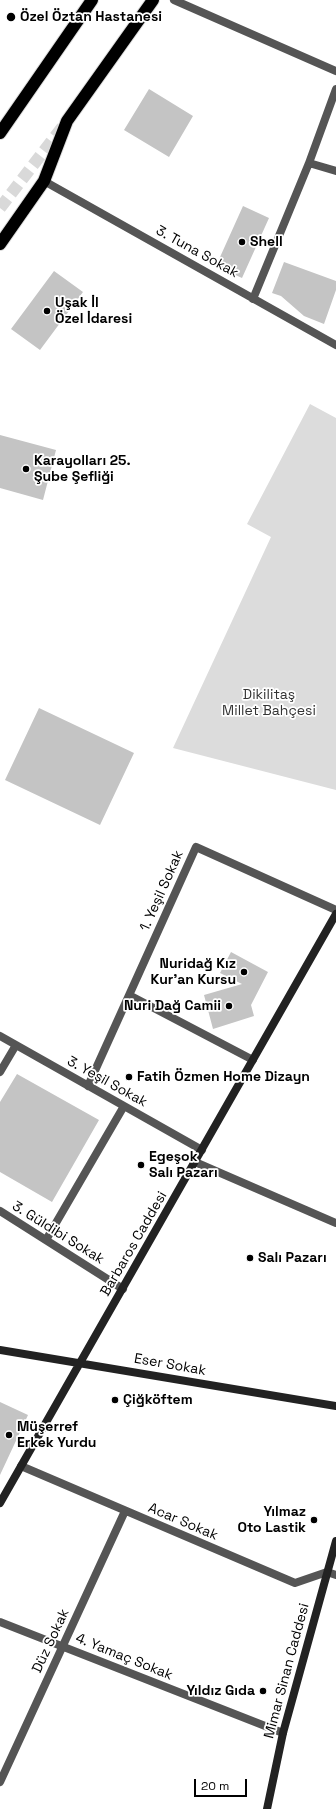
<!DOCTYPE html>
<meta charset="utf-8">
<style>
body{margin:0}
#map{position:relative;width:336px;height:1809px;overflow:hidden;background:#fff;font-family:"Space Grotesk",sans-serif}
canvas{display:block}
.scale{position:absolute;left:194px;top:1779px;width:53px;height:18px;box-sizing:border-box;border:2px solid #000;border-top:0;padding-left:5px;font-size:12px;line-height:14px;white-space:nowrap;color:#000;-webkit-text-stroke:3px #fff;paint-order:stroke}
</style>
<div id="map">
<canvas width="336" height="1809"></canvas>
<div class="scale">20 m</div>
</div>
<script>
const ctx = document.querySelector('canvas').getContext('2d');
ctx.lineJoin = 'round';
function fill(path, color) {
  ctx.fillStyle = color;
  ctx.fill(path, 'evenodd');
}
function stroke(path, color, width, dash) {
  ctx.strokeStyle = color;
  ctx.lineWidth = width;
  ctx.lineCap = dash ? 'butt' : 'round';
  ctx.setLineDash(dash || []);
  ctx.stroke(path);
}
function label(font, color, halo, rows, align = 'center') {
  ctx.font = font + ' "Space Grotesk",sans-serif';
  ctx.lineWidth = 3.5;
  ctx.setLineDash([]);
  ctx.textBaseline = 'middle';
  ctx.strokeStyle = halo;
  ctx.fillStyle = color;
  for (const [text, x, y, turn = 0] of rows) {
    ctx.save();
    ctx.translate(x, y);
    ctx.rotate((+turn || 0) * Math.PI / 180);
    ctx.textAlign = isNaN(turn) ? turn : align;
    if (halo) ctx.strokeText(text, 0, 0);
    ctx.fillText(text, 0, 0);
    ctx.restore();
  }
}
fill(new Path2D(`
 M310 404 336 418V790L173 748 271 537 247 524Z`), '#dcdcdc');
fill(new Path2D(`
 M149 89 193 116 169 157 124 130Z
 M243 206 269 218 242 278 216 266Z
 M284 262 336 281V290L324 324 304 316 281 296 272 293Z
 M54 271 83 292 40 350 11 329Z
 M0 435 56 450 43 500 0 488Z
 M39 708 134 753 100 825 5 780Z
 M231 952 268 972 251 1005 254 1016 213 1029 204 995 242 984 220 973Z
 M17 1074 99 1120 52 1202 0 1172V1102Z
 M0 1402 28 1415 0 1475Z`), '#c4c4c4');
stroke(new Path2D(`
 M0 208 64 125`), '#d9d9d9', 12, [12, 6]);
const highway = new Path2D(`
 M0 133 92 0
 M0 244 44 181 67 121 153 0`);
stroke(highway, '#dbdbdb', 14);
stroke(new Path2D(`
 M174 0 336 71
 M309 163 336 89
 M44 181 336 345
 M253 299 309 163 336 171
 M129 995 253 1060
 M0 1036 202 1150
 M0 1072 16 1045
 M88 1086 196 847 336 910
 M195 1162 336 1223
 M0 1211 123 1289
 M46 1240 124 1106
 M21 1466 295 1583 327 1572 336 1575
 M0 1622 283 1733
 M0 1782 125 1511`), '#555', 8);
stroke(new Path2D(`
 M0 1350 336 1406
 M0 1503 336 914
 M267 1809 283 1733 336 1541`), '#222', 8);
stroke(highway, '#000', 12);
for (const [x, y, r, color] of [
 [11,17,5,"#000"],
 [242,242,4,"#000"],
 [47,311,4,"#000"],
 [26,469,4,"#000"],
 [244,972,4,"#000"],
 [229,1006,4,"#000"],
 [129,1077,4,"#000"],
 [141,1165,4,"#000"],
 [250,1258,4,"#000"],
 [115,1400,4,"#000"],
 [9,1435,4,"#000"],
 [314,1520,4,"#000"],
 [263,1691,4,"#000"]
]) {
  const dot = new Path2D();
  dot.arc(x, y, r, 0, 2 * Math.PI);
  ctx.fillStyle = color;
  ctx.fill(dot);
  stroke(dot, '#fff', 1.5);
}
label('bold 14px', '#000', '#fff', [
 ["Özel Öztan Hastanesi",20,17],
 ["Shell",250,242],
 ["Uşak İl",55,303],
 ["Özel İdaresi",55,319],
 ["Karayolları 25.",34,461],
 ["Şube Şefliği",34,477],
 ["Nuridağ Kız",236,964,"right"],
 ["Kur'an Kursu",236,980,"right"],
 ["Nuri Dağ Camii",221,1006,"right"],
 ["Fatih Özmen Home Dizayn",137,1077],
 ["Egeşok",149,1157],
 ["Salı Pazarı",149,1173],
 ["Salı Pazarı",258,1258],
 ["Çiğköftem",123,1400],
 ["Müşerref",17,1427],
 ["Erkek Yurdu",17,1443],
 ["Yılmaz",306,1512,"right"],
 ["Oto Lastik",306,1528,"right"],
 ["Yıldız Gıda",255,1691,"right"]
], 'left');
label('14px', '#000', '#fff', [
 ["3. Tuna Sokak",197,252,29],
 ["1. Yeşil Sokak",162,891,-66],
 ["3. Yeşil Sokak",107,1082,29],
 ["3. Güldibi Sokak",58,1233,32],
 ["Barbaros Caddesi",134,1244,-60],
 ["Eser Sokak",170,1365,10],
 ["Acar Sokak",183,1522,23],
 ["Düz Sokak",51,1641,-65],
 ["4. Yamaç Sokak",124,1657,22],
 ["Mimar Sinan Caddesi",287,1671,-75]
]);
label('14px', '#333', '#fff', [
 ["Dikilitaş",269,695],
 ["Millet Bahçesi",269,711]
]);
</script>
